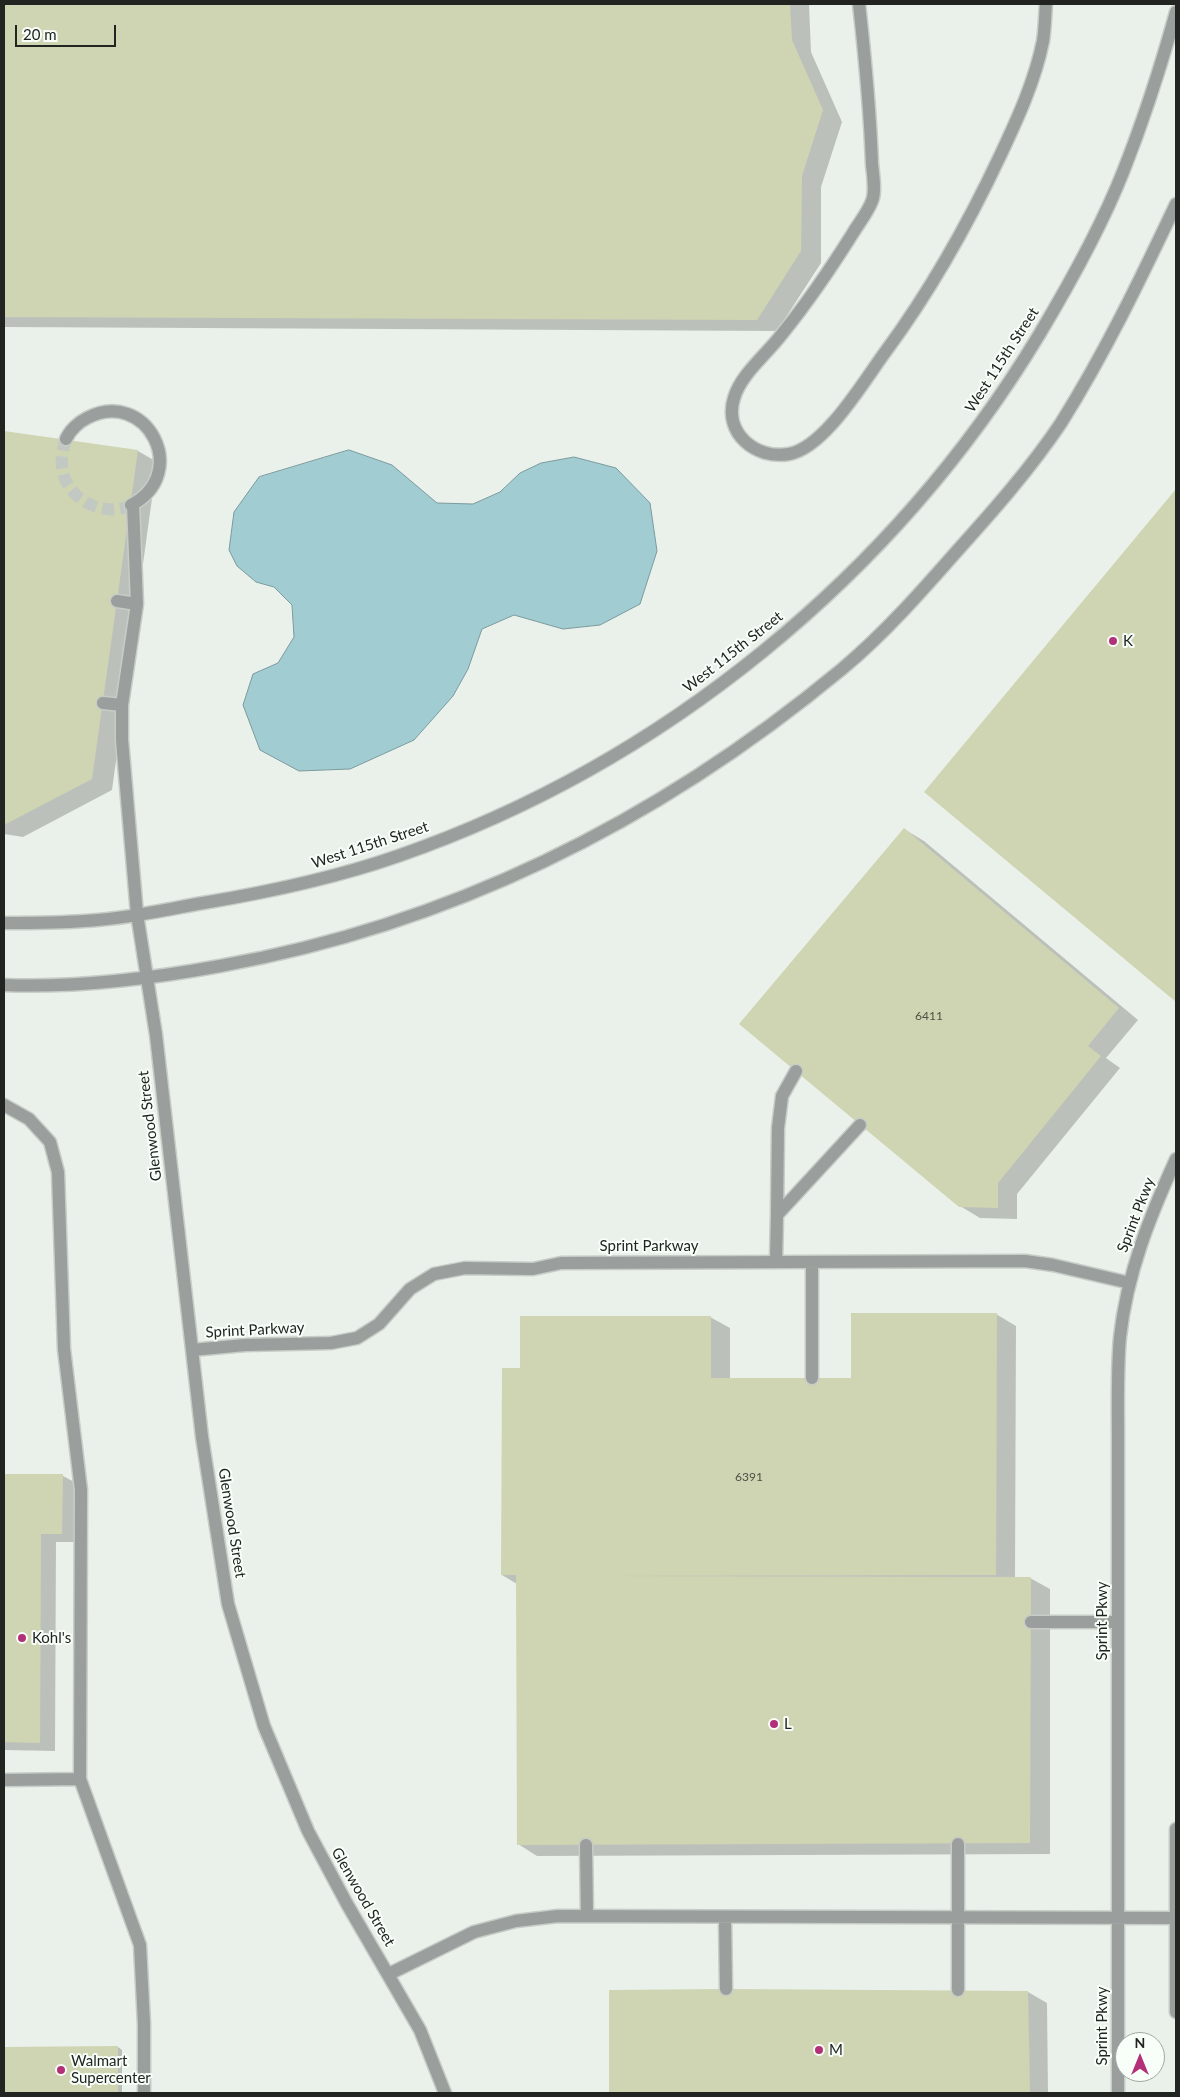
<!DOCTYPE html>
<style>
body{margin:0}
#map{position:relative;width:1180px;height:2097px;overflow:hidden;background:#eaf1ea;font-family:Lato,sans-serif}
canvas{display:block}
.frame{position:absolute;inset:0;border:5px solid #222422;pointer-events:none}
.north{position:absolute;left:1115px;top:2032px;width:50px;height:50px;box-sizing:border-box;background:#f8fef8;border:1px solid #a2a7a2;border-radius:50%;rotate:0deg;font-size:14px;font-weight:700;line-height:20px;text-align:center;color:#222422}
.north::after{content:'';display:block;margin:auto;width:18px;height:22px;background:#b33078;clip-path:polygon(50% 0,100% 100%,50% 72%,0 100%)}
.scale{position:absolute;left:15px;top:25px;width:101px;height:22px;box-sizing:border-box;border:2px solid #222422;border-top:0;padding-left:6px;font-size:15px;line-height:18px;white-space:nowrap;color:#222422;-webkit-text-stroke:4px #f8fef8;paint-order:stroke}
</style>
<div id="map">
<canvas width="1180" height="2097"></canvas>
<div class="frame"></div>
<div class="north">N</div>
<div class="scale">20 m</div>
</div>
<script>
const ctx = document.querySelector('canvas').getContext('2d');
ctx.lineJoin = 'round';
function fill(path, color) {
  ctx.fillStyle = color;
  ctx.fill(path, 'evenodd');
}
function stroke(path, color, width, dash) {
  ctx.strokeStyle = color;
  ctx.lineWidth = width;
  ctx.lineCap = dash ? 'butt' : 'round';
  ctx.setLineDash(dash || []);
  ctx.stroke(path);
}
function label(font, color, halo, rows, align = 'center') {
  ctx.font = font + ' Lato,sans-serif';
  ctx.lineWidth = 4;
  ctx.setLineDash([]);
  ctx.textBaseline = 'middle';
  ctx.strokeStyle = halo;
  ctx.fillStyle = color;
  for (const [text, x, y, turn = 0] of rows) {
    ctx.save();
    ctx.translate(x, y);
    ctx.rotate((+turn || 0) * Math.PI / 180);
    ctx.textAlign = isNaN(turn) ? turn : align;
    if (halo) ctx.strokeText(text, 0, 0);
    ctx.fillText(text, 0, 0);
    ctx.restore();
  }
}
const water = new Path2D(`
 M349 450 392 465 437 503 473 504 500 492 520 473 541 463 574 457 616 468 650 503 657 551 640 604 600 625 563 629 514 615 482 629 468 669 453 696 414 740 350 769 299 771 260 750 243 705 253 674 278 663 294 637 292 605 274 587 256 582 237 566 229 550 234 512 259 477Z`);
fill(water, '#a1ccd2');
stroke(water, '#7b9a9d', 1);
fill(new Path2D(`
 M4 4H809L811 52 842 122 821 187V263L777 331 4 327Z
 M4 432 138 451 157 462 112 790 23 837 4 834Z
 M1176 491V1000L926 792Z
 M904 829 924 841 1138 1020 1106 1058 1120 1068 1017 1194V1219L980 1218 960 1206Z
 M996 1314 1016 1326 1015 1578H1030L1050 1589V1854L537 1856 518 1844 517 1584 502 1575 521 1370 710 1317 730 1328V1380L852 1379Z
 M4 1475 63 1476 78 1484 77 1542H56L55 1751 4 1750Z
 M610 1992H1028L1047 2003 1048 2093H610Z
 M118 2047 122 2050V2093H4V2048Z`), '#0003');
fill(new Path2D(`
 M4 4H790L792 40 823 110 802 176 801 251 757 320 4 317Z
 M4 431 138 450 92 779 4 825Z
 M1176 489V1002L924 792Z
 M904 828 1119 1008 1088 1046 1101 1056 998 1183V1208L959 1207 739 1024Z
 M851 1313H997L996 1575 586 1576 1031 1577 1030 1843 517 1845 516 1575H501L502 1368H520V1316H711V1378H851Z
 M4 1474H63L62 1534H41L40 1743 4 1742Z
 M726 1989 1028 1991 1030 2093H609V1990Z
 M118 2046V2093H4V2047Z`), '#cfd4b2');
stroke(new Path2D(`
 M66 439C63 448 61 457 62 467 65 498 103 519 131 505`), '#c2c8c2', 12, [12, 6]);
const minor = new Path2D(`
 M859 4C865 57 870 110 872 164 873 175 876 191 872 201 868 212 859 223 853 233 831 268 808 302 782 334 767 354 741 374 734 398 723 433 756 460 789 454 825 448 865 379 886 351 931 290 968 224 1000 156 1017 120 1035 81 1043 41 1045 29 1045 16 1046 4
 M66 439C70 430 79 422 87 418 146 387 192 473 131 505
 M133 504 137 604 122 705V740L137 914 156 1035 202 1437 228 1604 264 1726 308 1831 347 1904 420 2030 445 2093
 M117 601 137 604
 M103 703 122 705
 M4 923C30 923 57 923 84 921 124 919 164 910 203 903 269 892 335 878 398 856 663 764 894 575 1039 335 1070 283 1101 228 1123 172 1144 119 1161 66 1176 12
 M4 985C77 988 149 979 220 966 453 924 660 820 842 669 884 634 921 592 957 551 993 511 1031 468 1061 423 1105 353 1141 278 1176 204
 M4 1105 29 1119 50 1142 58 1172 64 1349 81 1490 80 1779 140 1945 144 2024V2093
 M777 1215 778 1128 782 1096 796 1071
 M776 1262 777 1215 860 1125
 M192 1350 245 1345 331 1343 357 1338 379 1324 410 1289 434 1274 465 1268 533 1269 561 1263 1025 1261 1053 1265 1130 1283
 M812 1378V1262
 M1031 1622H1118
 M4 1780 80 1779
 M1176 1829V2012
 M958 1844V1990
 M586 1845 587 1916
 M725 1917 726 1989
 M389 1974 474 1932 516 1921 558 1916 1176 1918
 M1118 2093V1436C1118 1403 1117 1369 1120 1337 1127 1273 1150 1216 1176 1159`);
stroke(minor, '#c6ccc6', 15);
stroke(minor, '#9a9e9d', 12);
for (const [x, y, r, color] of [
 [1113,641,5,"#b33078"],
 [22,1638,5,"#b33078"],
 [774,1724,5,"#b33078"],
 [819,2050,5,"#b33078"],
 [61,2070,5,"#b33078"]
]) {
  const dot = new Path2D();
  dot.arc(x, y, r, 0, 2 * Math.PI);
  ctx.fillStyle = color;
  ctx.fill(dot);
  stroke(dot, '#f8fef8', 2);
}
label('12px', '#4d5046', null, [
 ["6411",929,1016],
 ["6391",749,1477]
]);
label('15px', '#222422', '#f8fef8', [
 ["West 115th Street",1002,360,-57],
 ["West 115th Street",733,652,-38],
 ["West 115th Street",370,845,-18],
 ["Glenwood Street",150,1126,-97],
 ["Sprint Pkwy",1136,1215,-69],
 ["Sprint Parkway",649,1246],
 ["Sprint Parkway",255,1330,-3],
 ["Glenwood Street",232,1523,81],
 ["Sprint Pkwy",1102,1621,-90],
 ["Glenwood Street",363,1897,60],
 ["Sprint Pkwy",1102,2026,-90]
]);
label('15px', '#222422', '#f8fef8', [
 ["K",1123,641],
 ["Kohl's",32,1638],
 ["L",784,1724],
 ["M",829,2050],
 ["Walmart",71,2061],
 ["Supercenter",71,2078]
], 'left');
</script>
